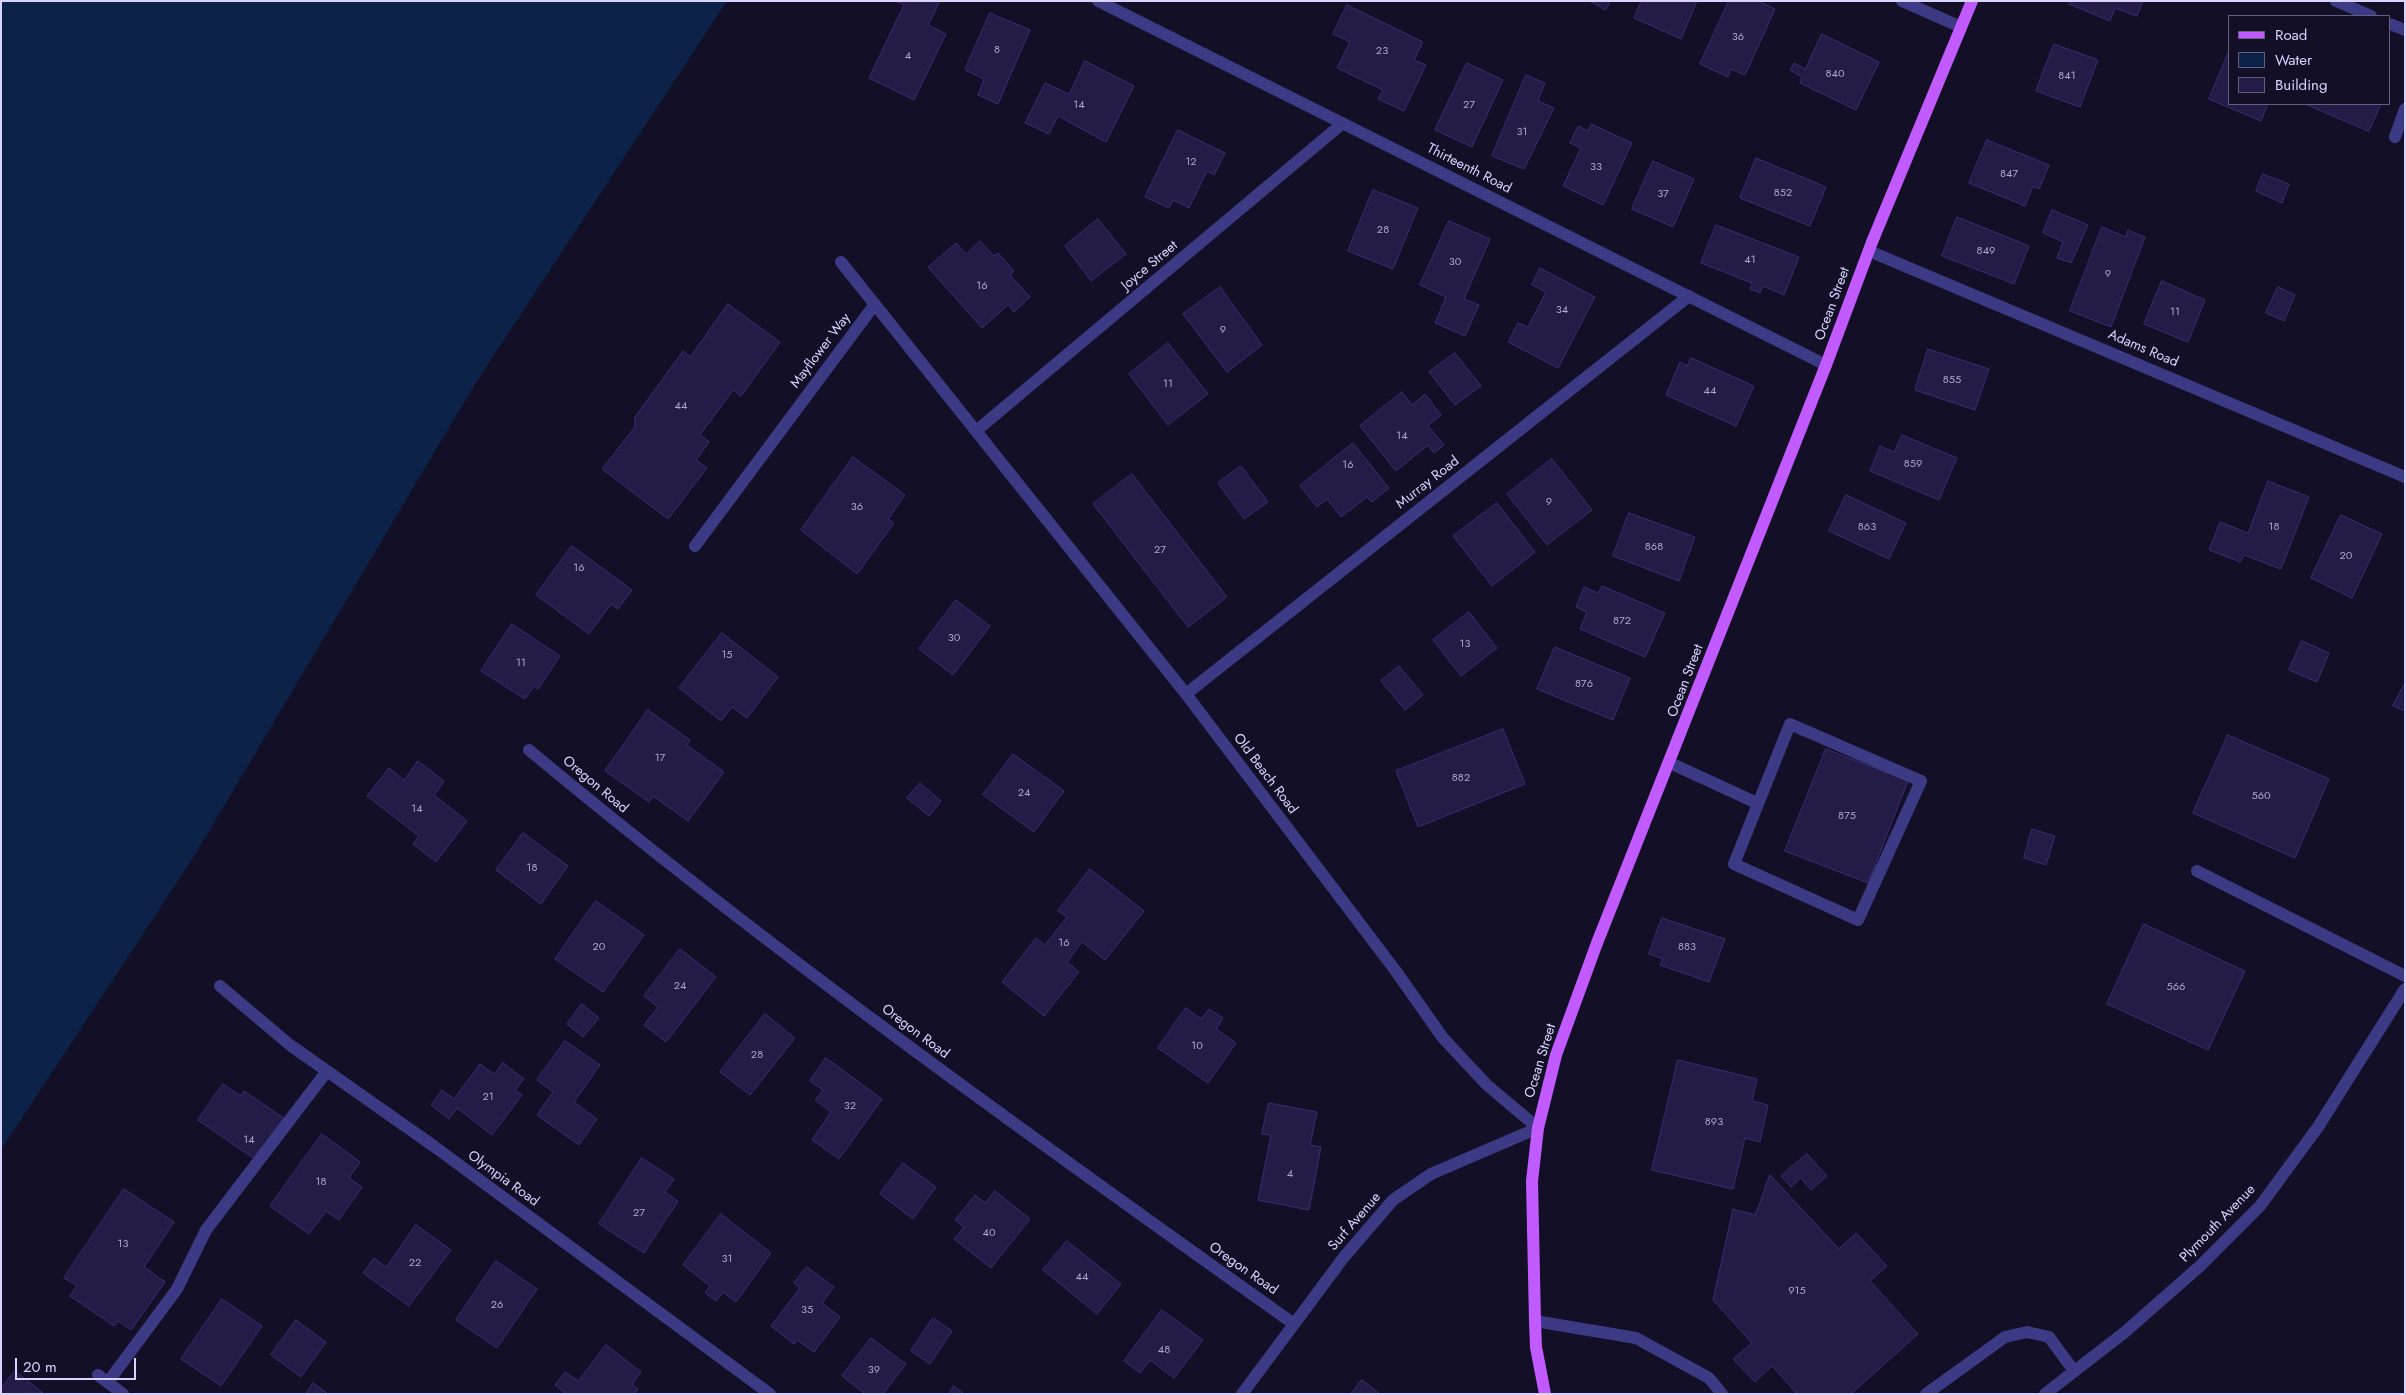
<!DOCTYPE html>
<style>
body{margin:0}
#map{position:relative;width:2406px;height:1395px;overflow:hidden;background:#130f26;font-family:Jost,sans-serif}
canvas{display:block}
.frame{position:absolute;inset:0;border:2px solid #d9d4ff;pointer-events:none}
.legend{position:absolute;left:2228px;top:15px;width:162px;height:90px;box-sizing:border-box;background:#130f26;border:1px solid #625e7d;margin:0;padding:6px 9px;list-style:none;font-size:15px;color:#d9d4ff}
.legend li{display:flex;align-items:center;gap:10px;height:25px}
.legend b{width:25px;border:1px solid #625e7d}
.scale{position:absolute;left:15px;top:1358px;width:121px;height:22px;box-sizing:border-box;border:2px solid #d9d4ff;border-top:0;padding-left:6px;font-size:15px;line-height:18px;white-space:nowrap;color:#d9d4ff;-webkit-text-stroke:4px #130f26;paint-order:stroke}
</style>
<div id="map">
<canvas width="2406" height="1395"></canvas>
<div class="frame"></div>
<ul class="legend">
<li><b style="height:6px;background:#c25bff"></b>Road</li>
<li><b style="height:14px;background:#0c2248"></b>Water</li>
<li><b style="height:14px;background:#241b47"></b>Building</li>
</ul>
<div class="scale">20 m</div>
</div>
<script>
const ctx = document.querySelector('canvas').getContext('2d');
ctx.lineJoin = 'round';
function fill(path, color) {
  ctx.fillStyle = color;
  ctx.fill(path, 'evenodd');
}
function stroke(path, color, width, dash) {
  ctx.strokeStyle = color;
  ctx.lineWidth = width;
  ctx.lineCap = dash ? 'butt' : 'round';
  ctx.setLineDash(dash || []);
  ctx.stroke(path);
}
function label(font, color, halo, rows, align = 'center') {
  ctx.font = font + ' Jost,sans-serif';
  ctx.lineWidth = 4;
  ctx.setLineDash([]);
  ctx.textBaseline = 'middle';
  ctx.strokeStyle = halo;
  ctx.fillStyle = color;
  for (const [text, x, y, turn = 0] of rows) {
    ctx.save();
    ctx.translate(x, y);
    ctx.rotate((+turn || 0) * Math.PI / 180);
    ctx.textAlign = isNaN(turn) ? turn : align;
    if (halo) ctx.strokeText(text, 0, 0);
    ctx.fillText(text, 0, 0);
    ctx.restore();
  }
}
fill(new Path2D(`
 M1 1H727L475 384 193 858 1 1150Z`), '#0c2248');
const building = new Path2D(`
 M896 1H940L928 25 946 34 914 100 869 78 904 5Z
 M1590 1H1610L1606 10Z
 M1642 1H1697L1681 39 1634 18Z
 M1729 1H1758L1775 9 1745 75 1731 69 1728 77 1700 64Z
 M2070 1H2143L2137 16 2115 8 2110 21 2069 4Z
 M1347 5 1423 42 1414 60 1426 65 1404 111 1378 99 1383 90 1337 68 1350 42 1333 34Z
 M990 13 1030 30 998 104 978 95 984 79 965 70Z
 M1822 34 1879 62 1856 110 1800 83 1802 77 1790 70 1794 63 1805 69Z
 M2054 44 2098 60 2080 107 2036 91Z
 M2229 51 2230 104H2268L2261 121 2209 99Z
 M1085 61 1134 86 1106 142 1058 116 1049 134 1025 123 1045 83 1069 94Z
 M1467 63 1503 80 1472 147 1435 130Z
 M1526 75 1545 83 1538 101 1554 108 1524 169 1492 156Z
 M2305 104H2381L2369 131Z
 M1591 124 1632 143 1603 205 1563 186 1581 148 1570 143 1578 126 1588 131Z
 M1178 130 1225 153 1214 175 1207 171 1189 208 1173 200 1169 208 1145 197Z
 M1987 140 2049 165 2039 189 2033 186 2025 206 1969 183Z
 M1756 158 1826 187 1810 226 1740 198Z
 M1653 161 1694 179 1673 227 1632 209Z
 M2263 174 2289 184 2282 203 2256 191Z
 M1373 190 1418 208 1393 269 1348 251Z
 M2052 210 2088 225 2071 263 2057 258 2063 242 2043 233Z
 M1957 217 2029 246 2014 284 1942 256Z
 M1098 219 1126 254 1091 281 1065 246Z
 M1449 221 1490 239 1464 299 1479 305 1465 336 1435 323 1446 297 1420 285Z
 M1716 225 1799 257 1784 295 1763 286 1760 293 1750 289 1752 283 1701 263Z
 M2102 227 2126 237 2128 230 2145 237 2111 327 2070 311Z
 M980 241 994 256 998 253 1014 271 1010 275 1030 297 1014 312 1008 305 982 328 928 267 956 243 966 254Z
 M1540 268 1595 297 1558 368 1508 342 1518 323 1528 327 1546 292 1532 285Z
 M2162 281 2205 300 2188 342 2144 324Z
 M1220 287 1262 345 1227 372 1183 314Z
 M2278 287 2295 295 2284 321 2266 313Z
 M728 304 780 342 741 396 733 390 700 435 709 442 696 460 707 468 668 519 602 469 635 427V417L683 351 690 357Z
 M1168 343 1208 394 1168 425 1129 374Z
 M1928 349 1989 369 1975 410 1915 390Z
 M1455 353 1481 386 1455 405 1429 372Z
 M1691 358 1754 386 1736 426 1666 395 1680 362 1687 366Z
 M1402 392 1412 405 1425 394 1441 415 1428 426 1444 445 1434 453 1428 445 1396 471 1360 426Z
 M1902 435 1957 458 1939 500 1870 471 1880 446 1894 452Z
 M1353 443 1389 488 1372 502 1367 497 1341 517 1327 499 1317 507 1300 486Z
 M853 457 905 495 888 519 894 523 857 574 801 530Z
 M1552 459 1592 510 1547 545 1507 494Z
 M1241 466 1268 502 1244 519 1218 483Z
 M1132 474 1227 597 1188 627 1093 504Z
 M2268 481 2309 497 2281 569 2244 555 2240 562 2209 550 2220 522 2248 533Z
 M1846 495 1906 523 1889 559 1829 531Z
 M1497 503 1535 552 1492 586 1453 536Z
 M1629 513 1695 537 1679 581 1613 556Z
 M2341 515 2382 534 2352 598 2311 578Z
 M572 546 632 590 618 609 611 604 589 634 536 595Z
 M1602 586 1665 613 1645 657 1580 629 1587 612 1576 607 1584 587 1598 593Z
 M956 600 990 626 953 675 919 649Z
 M1469 612 1497 648 1461 676 1433 640Z
 M512 624 560 656 538 689 534 686 525 699 481 671Z
 M722 633 778 677 747 718 732 707 721 721 679 688Z
 M2302 641 2329 653 2317 682 2289 670Z
 M1555 647 1630 678 1613 720 1537 689Z
 M1399 666 1423 695 1405 710 1381 681Z
 M2405 683V711L2393 706Z
 M648 710 690 740 687 745 724 772 688 821 653 796 649 802 605 771Z
 M1503 729 1525 784 1418 827 1396 771Z
 M2228 735 2329 779 2295 858 2193 813Z
 M1826 749 1908 781 1868 883 1785 851Z
 M1013 754 1064 791 1034 832 983 795Z
 M418 761 444 781 434 795 467 821 436 862 413 844 419 836 367 796 389 768 404 780Z
 M920 783 941 801 929 816 907 798Z
 M2032 829 2055 836 2046 865 2024 858Z
 M523 833 568 866 541 904 496 870Z
 M1090 869 1144 911 1105 960 1082 942 1067 962 1079 972 1044 1016 1002 982 1036 938 1045 945 1067 917 1058 911Z
 M596 901 644 935 603 992 555 959Z
 M1662 918 1725 939 1709 982 1660 965 1663 959 1649 954Z
 M2144 924 2245 971 2208 1050 2107 1004Z
 M680 949 716 977 666 1042 644 1025 658 1007 644 996Z
 M582 1004 599 1018 583 1037 567 1024Z
 M1186 1008 1201 1019 1209 1009 1223 1018 1216 1029 1236 1043 1208 1083 1158 1048Z
 M765 1014 795 1038 750 1095 720 1072Z
 M565 1041 600 1065 574 1102 597 1119 579 1145 537 1115 553 1092 537 1080Z
 M826 1058 882 1099 839 1159 812 1140 831 1112 815 1100 823 1090 810 1081Z
 M1678 1060 1757 1079 1752 1101 1768 1105 1760 1142 1745 1138 1733 1189 1652 1170Z
 M503 1063 524 1079 515 1090 522 1095 492 1135 457 1108 449 1119 431 1105 442 1090 454 1099 480 1064 494 1074Z
 M223 1084 241 1096 244 1091 285 1119 256 1160 198 1120Z
 M1269 1103 1317 1112 1310 1145 1321 1147 1309 1210 1258 1200 1271 1135 1262 1134Z
 M322 1134 360 1162 349 1178 362 1187 339 1220 326 1211 309 1234 270 1206Z
 M1807 1154 1827 1176 1811 1190 1801 1178 1791 1187 1781 1176Z
 M642 1158 674 1179 665 1192 678 1201 644 1253 599 1224Z
 M903 1163 936 1187 913 1219 880 1194Z
 M1770 1175 1839 1249 1856 1233 1887 1266 1870 1281 1918 1334 1851 1394H1797L1772 1366 1755 1382 1733 1359 1752 1343 1713 1300 1733 1209 1755 1215Z
 M124 1189 174 1222 144 1267 165 1282 131 1330 118 1321 114 1326 70 1296 77 1286 64 1278Z
 M995 1191 1030 1219 991 1268 954 1239 964 1227 955 1220 975 1195 985 1203Z
 M721 1214 771 1253 736 1302 723 1292 716 1301 705 1293 710 1286 683 1265Z
 M416 1225 451 1250 409 1306 363 1273 374 1258 386 1267Z
 M1067 1241 1121 1284 1097 1314 1043 1270Z
 M496 1261 537 1289 497 1348 456 1320Z
 M807 1267 834 1287 822 1303 840 1317 814 1352 797 1340 794 1344 771 1326 800 1288 794 1283Z
 M222 1299 262 1326 221 1386 181 1359Z
 M1162 1310 1203 1340 1174 1378 1150 1360 1140 1373 1124 1361Z
 M933 1318 952 1331 930 1364 911 1351Z
 M296 1320 326 1342 301 1377 271 1355Z
 M871 1338 906 1364 883 1394H865L842 1376Z
 M606 1345 641 1372 632 1384 638 1389 634 1394H566L555 1385 565 1372 578 1381Z
 M15 1371 43 1393 1 1394V1389Z
 M1362 1380 1380 1394H1351Z
 M313 1383 328 1394H306Z
 M954 1386 964 1394H949Z`);
fill(building, '#241b47');
stroke(building, '#3b2d73', 1);
stroke(new Path2D(`
 M1098 1 1826 365
 M1902 1 1961 27
 M2336 1 2371 16
 M2390 24 2405 30
 M2395 137 2405 109
 M1869 251 2405 477
 M841 262 1186 694 1395 970 1443 1038 1487 1085 1538 1128 1431 1174 1393 1200 1344 1257 1242 1394
 M976 431 1343 123
 M695 546 875 304
 M1186 694 1689 296
 M1790 724 1921 781 1858 920 1734 864Z
 M529 750C774 954 1034 1139 1294 1324
 M1670 763 1757 803
 M2197 871 2405 976
 M220 986 290 1045 435 1147 770 1394
 M1535 1321 1636 1338 1709 1378 1722 1394
 M98 1375 123 1394
 M108 1382 177 1289 206 1230 327 1071
 M1926 1394 2005 1337 2027 1332 2049 1337 2074 1371
 M2045 1394 2125 1332 2200 1266 2260 1206 2318 1127 2405 989`), '#3d3a85', 12);
stroke(new Path2D(`
 M1545 1394 1536 1347 1535 1321 1532 1181 1538 1128 1556 1055 1597 943 1826 365 1872 242 1972 1`), '#c25bff', 12);
label('11px', '#aca6d1', null, [
 ["36",1738,37],
 ["8",997,50],
 ["23",1382,51],
 ["4",908,56],
 ["840",1835,74],
 ["841",2067,76],
 ["14",1079,105],
 ["27",1469,105],
 ["31",1522,132],
 ["12",1191,162],
 ["33",1596,167],
 ["847",2009,174],
 ["852",1783,193],
 ["37",1663,194],
 ["28",1383,230],
 ["849",1986,251],
 ["41",1750,260],
 ["30",1455,262],
 ["9",2108,274],
 ["16",982,286],
 ["34",1562,310],
 ["11",2175,312],
 ["9",1223,330],
 ["855",1952,380],
 ["11",1168,384],
 ["44",1710,391],
 ["44",681,406],
 ["14",1402,436],
 ["859",1913,464],
 ["16",1348,465],
 ["9",1549,502],
 ["36",857,507],
 ["863",1867,527],
 ["18",2274,527],
 ["868",1654,547],
 ["27",1160,550],
 ["20",2346,556],
 ["16",579,568],
 ["872",1622,621],
 ["30",954,638],
 ["13",1465,644],
 ["15",727,655],
 ["11",521,663],
 ["876",1584,684],
 ["17",660,758],
 ["882",1461,778],
 ["24",1024,793],
 ["560",2261,796],
 ["14",417,809],
 ["875",1847,816],
 ["18",532,868],
 ["16",1064,943],
 ["20",599,947],
 ["883",1687,947],
 ["24",680,986],
 ["566",2176,987],
 ["10",1197,1046],
 ["28",757,1055],
 ["21",488,1097],
 ["32",850,1106],
 ["893",1714,1122],
 ["14",249,1140],
 ["4",1290,1174],
 ["18",321,1182],
 ["27",639,1213],
 ["40",989,1233],
 ["13",123,1244],
 ["31",727,1259],
 ["22",415,1263],
 ["44",1082,1277],
 ["915",1797,1291],
 ["26",497,1305],
 ["35",807,1310],
 ["48",1164,1350],
 ["39",874,1370]
]);
label('14px', '#d9d4ff', '#130f26', [
 ["Thirteenth Road",1469,169,27],
 ["Joyce Street",1150,266,-40],
 ["Ocean Street",1833,304,-70],
 ["Adams Road",2143,349,23],
 ["Mayflower Way",821,351,-53],
 ["Murray Road",1428,483,-38],
 ["Ocean Street",1686,681,-69],
 ["Old Beach Road",1265,774,53],
 ["Oregon Road",595,785,40],
 ["Oregon Road",915,1032,37],
 ["Ocean Street",1541,1061,-73],
 ["Olympia Road",503,1179,36],
 ["Surf Avenue",1355,1222,-49],
 ["Plymouth Avenue",2218,1224,-46],
 ["Oregon Road",1243,1269,35]
]);
</script>
